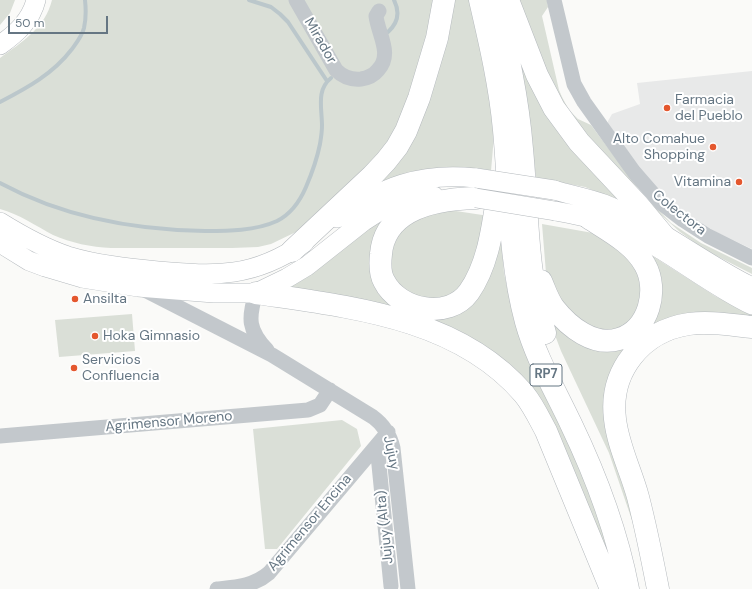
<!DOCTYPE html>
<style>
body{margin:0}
#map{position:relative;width:752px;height:589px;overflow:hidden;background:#fafaf8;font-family:"DM Sans",sans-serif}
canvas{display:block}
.scale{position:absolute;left:8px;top:16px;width:100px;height:18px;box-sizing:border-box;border:2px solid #657683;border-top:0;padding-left:5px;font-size:12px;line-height:14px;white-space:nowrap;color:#657683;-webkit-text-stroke:3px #fff;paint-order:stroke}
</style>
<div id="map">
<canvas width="752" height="589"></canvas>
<div class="scale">50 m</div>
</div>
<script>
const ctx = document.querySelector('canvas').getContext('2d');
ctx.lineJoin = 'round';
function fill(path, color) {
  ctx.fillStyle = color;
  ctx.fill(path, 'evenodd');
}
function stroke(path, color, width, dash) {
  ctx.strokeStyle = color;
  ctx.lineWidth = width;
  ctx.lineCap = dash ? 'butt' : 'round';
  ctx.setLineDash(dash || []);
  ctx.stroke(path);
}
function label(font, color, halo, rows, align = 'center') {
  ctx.font = font + ' "DM Sans",sans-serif';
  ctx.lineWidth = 4;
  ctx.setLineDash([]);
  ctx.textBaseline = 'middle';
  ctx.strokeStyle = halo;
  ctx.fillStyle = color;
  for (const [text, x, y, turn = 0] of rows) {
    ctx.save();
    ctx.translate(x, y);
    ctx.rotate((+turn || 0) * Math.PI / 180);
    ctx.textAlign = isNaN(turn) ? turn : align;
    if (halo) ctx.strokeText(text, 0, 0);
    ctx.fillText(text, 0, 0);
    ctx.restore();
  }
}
fill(new Path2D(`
 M752 71V249L716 232 682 211 668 199 643 173 608 124V121L612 114 640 104 637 83Z`), '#e8e9e9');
fill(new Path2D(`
 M0 0H15L10 13 0 25Z
 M52 0H442L392 148 298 231 271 244 258 247 232 248H111C91 247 71 243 53 235 36 226 19 214 0 209V58C22 42 45 28 52 0Z
 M448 0H470L489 88 494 136 491 171 477 168H463L373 188 385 168Z
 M514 0H547L548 7 542 16 559 90 562 97 569 110 578 119 591 125 640 191 671 223 701 243 752 268V274L705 250 680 232 657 211 568 123Z
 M524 57 637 210 614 199 585 187 536 178 528 117 518 63Z
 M443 211H456L489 216 468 287 427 304 387 277 384 258 404 222Z
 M398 213 383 287 456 310 502 218V247L504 273 510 301 550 401 599 512 621 589 547 424 478 350 266 292 365 227Z
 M542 224 593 233 628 253 646 291 632 324 605 334 568 314 546 273Z
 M640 248 715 296 752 314V321L717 317 620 364 636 532 609 453 561 351 550 322 577 336 645 327Z
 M132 314 135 351 59 357 55 320Z
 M342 420 357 429 361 446 277 549H265L253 429Z`), '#dadfd7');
stroke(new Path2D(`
 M249 0 271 7 280 14 288 22 327 81
 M388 32C398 23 400 12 394 0
 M0 102C27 88 53 74 72 49 77 42 82 36 84 28 86 19 86 9 85 0
 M0 183C63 217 134 230 205 231 228 231 255 231 277 221 291 214 300 201 306 187 312 173 317 159 320 144 321 138 322 132 322 126 322 108 316 90 331 78`), '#bbc7cb', 4);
const major = new Path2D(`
 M0 45C17 33 31 20 36 0
 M554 190C571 195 588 198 604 204 657 225 701 262 752 287
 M555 211C576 215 599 219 620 228 667 248 706 283 752 305
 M337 218C383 187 419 172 476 178
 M0 222C21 235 44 248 68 256 98 265 128 268 158 271 217 276 253 278 304 243
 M0 243 29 261 45 267 82 278 138 287 214 293H256L287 278 307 266 364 221 378 212 406 201 434 196`);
const highway = new Path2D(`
 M480 0C490 43 500 86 504 130 510 195 509 259 526 322 536 358 555 390 571 424 596 476 617 532 628 589
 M495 0C507 49 518 98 522 149 528 211 526 273 545 333
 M508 0 537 75 554 108 579 142 638 205 663 235
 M476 198C438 199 385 207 381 254 380 263 380 274 384 281 399 311 449 320 469 292 490 262 493 222 499 187
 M292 251 372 176 386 161 397 147 406 131 419 98 437 38 444 0
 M541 281C545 290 548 300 554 308 569 327 594 347 619 339 649 330 659 290 645 265 634 244 609 231 589 218
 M256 293C350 307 458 317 524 394 533 405 539 418 546 431L611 589
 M658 589C652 558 646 528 638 497 631 471 618 446 615 419 609 371 642 331 689 324 709 321 731 325 752 327`);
stroke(major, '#b5babe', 20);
stroke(highway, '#b4b9bd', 23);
stroke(new Path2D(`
 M296 0 336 70C343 77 351 80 361 79 368 78 374 75 378 70 393 54 378 34 376 16L379 11
 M554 0 574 84 584 102 634 172 661 203 683 220 708 236 752 258
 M143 289 272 355 373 417C384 425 390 435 393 448L408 589
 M256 293C248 318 248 330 267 350
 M0 436 308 410 320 405 330 390
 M377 445 391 586
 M217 589C236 587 254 586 269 573L388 432`), '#c3c8cc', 15);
stroke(major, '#fff', 19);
stroke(highway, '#fff', 22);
const majorBridge = new Path2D(`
 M476 178 554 190
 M476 198 555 211`);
stroke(majorBridge, '#b5babe', 20, []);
stroke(majorBridge, '#fff', 19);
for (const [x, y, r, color] of [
 [667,108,4,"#e4572e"],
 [713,147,4,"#e4572e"],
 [739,182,4,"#e4572e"],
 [75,299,4,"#e4572e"],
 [95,336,4,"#e4572e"],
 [74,368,4,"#e4572e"]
]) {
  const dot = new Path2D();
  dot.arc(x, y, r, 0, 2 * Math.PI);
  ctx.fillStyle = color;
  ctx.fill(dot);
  stroke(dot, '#fff', 1.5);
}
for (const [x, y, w] of [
 [546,375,32]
]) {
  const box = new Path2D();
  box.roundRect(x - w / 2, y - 11, w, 22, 3);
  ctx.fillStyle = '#fff';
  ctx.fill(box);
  stroke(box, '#657683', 1);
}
label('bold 13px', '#657683', null, [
 ["RP7",546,375]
]);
label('14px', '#657683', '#fff', [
 ["Mirador",320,41,60],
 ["Colectora",679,213,38],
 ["Agrimensor Moreno",169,422,-5],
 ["Jujuy",391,453,78],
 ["Agrimensor Encina",310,523,-50],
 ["Jujuy (Alta)",385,527,-96]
]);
label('14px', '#657683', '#fff', [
 ["Farmacia",675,100],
 ["del Pueblo",675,116],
 ["Alto Comahue",705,139,"right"],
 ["Shopping",705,155,"right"],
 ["Vitamina",731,182,"right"],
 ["Ansilta",83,299],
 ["Hoka Gimnasio",103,336],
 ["Servicios",82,360],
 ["Confluencia",82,376]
], 'left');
</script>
